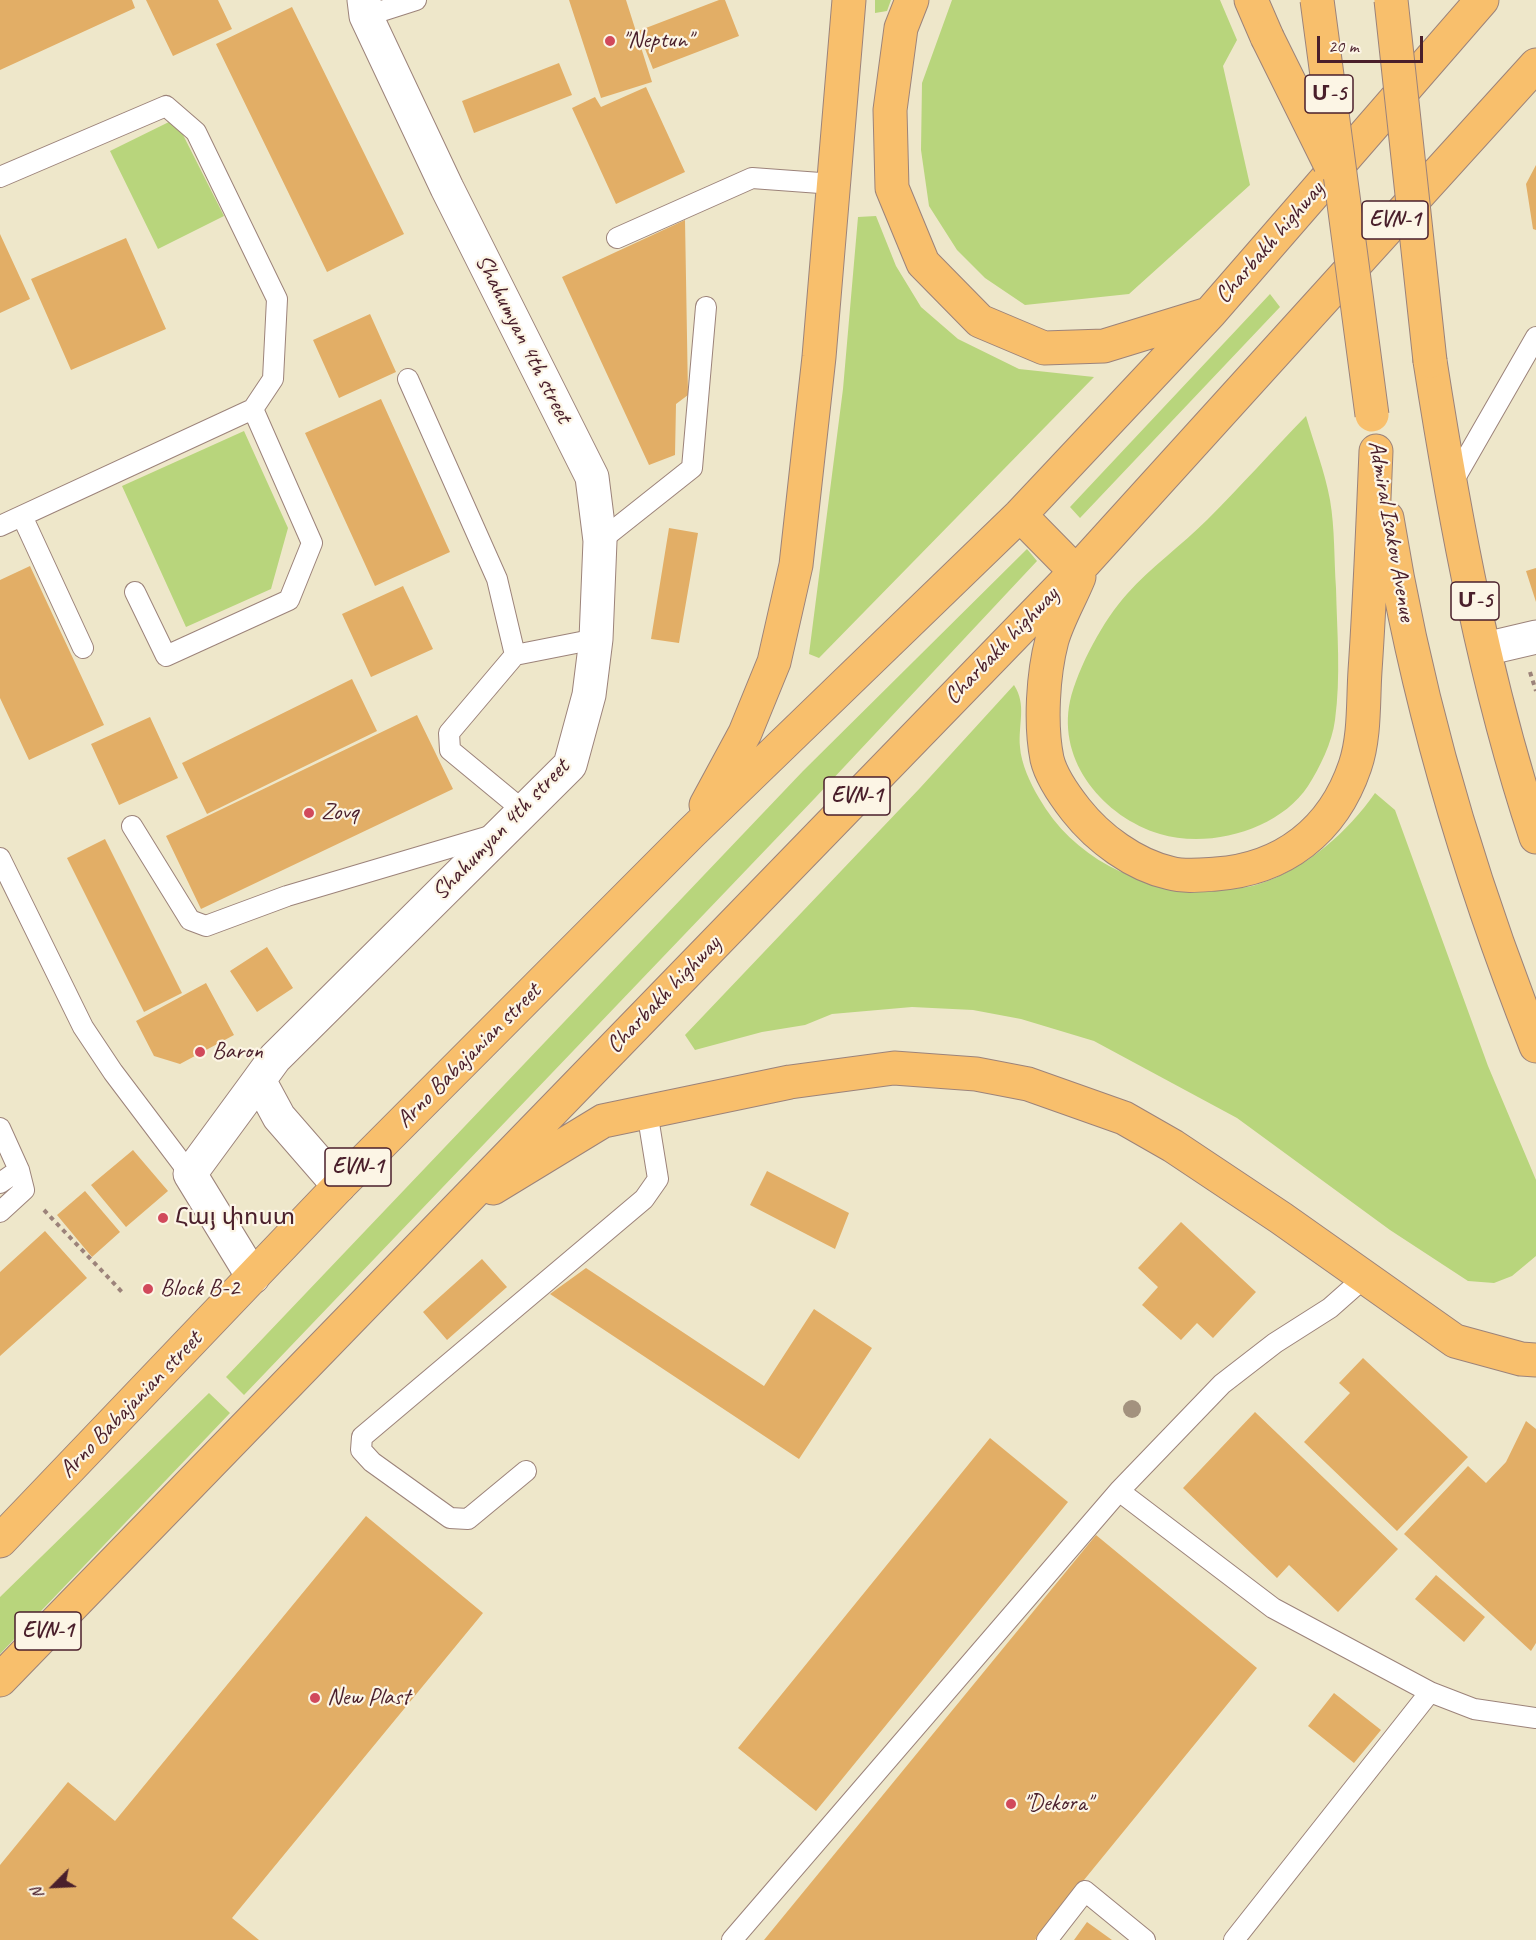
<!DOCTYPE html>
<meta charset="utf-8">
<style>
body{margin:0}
#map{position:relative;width:1536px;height:1940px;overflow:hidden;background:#eee7ca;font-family:Caveat,sans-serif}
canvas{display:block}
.north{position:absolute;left:24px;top:1856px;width:60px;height:60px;-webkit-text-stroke:4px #fcf5e5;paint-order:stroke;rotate:246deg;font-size:16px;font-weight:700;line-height:24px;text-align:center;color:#4a1f2b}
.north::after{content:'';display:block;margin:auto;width:21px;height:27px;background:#4a1f2b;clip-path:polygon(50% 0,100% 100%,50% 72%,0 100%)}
.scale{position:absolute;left:1317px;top:36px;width:106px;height:27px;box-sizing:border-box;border:3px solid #4a1f2b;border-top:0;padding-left:8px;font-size:18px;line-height:21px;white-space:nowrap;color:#4a1f2b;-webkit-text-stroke:4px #fcf5e5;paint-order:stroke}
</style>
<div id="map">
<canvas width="1536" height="1940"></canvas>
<div class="north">N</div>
<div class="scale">20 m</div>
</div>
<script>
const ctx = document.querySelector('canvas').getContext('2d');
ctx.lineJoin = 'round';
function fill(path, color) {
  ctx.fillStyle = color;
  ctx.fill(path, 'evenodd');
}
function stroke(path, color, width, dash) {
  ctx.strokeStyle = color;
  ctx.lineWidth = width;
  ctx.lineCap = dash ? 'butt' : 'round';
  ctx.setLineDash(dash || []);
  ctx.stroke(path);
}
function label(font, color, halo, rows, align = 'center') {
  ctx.font = font + ' Caveat,"Noto Sans Armenian",sans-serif';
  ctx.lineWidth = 4.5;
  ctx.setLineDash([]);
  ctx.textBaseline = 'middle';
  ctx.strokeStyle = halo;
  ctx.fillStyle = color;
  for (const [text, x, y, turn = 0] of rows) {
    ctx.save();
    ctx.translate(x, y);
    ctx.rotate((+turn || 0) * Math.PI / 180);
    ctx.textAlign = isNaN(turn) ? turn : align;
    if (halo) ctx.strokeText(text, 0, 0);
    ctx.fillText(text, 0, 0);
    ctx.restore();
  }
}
fill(new Path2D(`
 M875 0H891L887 11 875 13Z
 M952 0H1220L1237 40 1223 66 1250 185 1129 294 1025 305 985 278 957 250 929 206 921 150 922 83Z
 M175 119 224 216 158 249 110 151Z
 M876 216 896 266 921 307 958 339 1019 369 1094 377 819 658 809 654 843 389 858 217Z
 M1270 294 1280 307 1080 518 1070 507Z
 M1306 416C1314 444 1325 472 1330 500 1335 529 1334 560 1336 588 1337 632 1341 677 1335 720 1332 743 1320 767 1308 786 1279 830 1209 849 1160 834 1104 817 1057 762 1070 701 1078 667 1104 619 1127 594 1151 567 1182 545 1208 519 1241 486 1273 450 1306 416Z
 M244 431 288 528 271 589 186 627 122 486Z
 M1027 549 1037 561 815 798 244 1395 226 1377 803 771Z
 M1014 685C1027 705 1018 724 1020 747 1021 763 1030 783 1039 798 1074 859 1140 891 1210 889 1227 889 1243 889 1259 884 1306 869 1348 832 1375 793L1395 810 1488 1066 1536 1180V1256L1512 1276 1494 1283 1468 1281 1390 1230 1237 1118 1094 1041 1021 1019 973 1010 912 1007 832 1014 805 1025 762 1032 695 1050 685 1035 920 788Z
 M209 1393 230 1413 0 1654V1597Z`), '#b8d57c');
fill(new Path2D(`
 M0 0H132L135 8 0 70Z
 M146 0H218L232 29 173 56Z
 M569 0H626L652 82 601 98Z
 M719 0H725L739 36 653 69 638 31Z
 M292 7 404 234 327 272 216 44Z
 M559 63 572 95 474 133 462 101Z
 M646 87 685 172 616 204 572 108 595 97 601 107Z
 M1536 165V230L1533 229 1526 184Z
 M685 220 688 395 676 404 675 455 649 465 562 277Z
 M0 234 30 299 0 313Z
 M126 238 166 329 71 370 31 279Z
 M370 314 396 372 339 398 313 340Z
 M381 399 450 552 375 586 305 433Z
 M669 528 698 533 679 643 651 639Z
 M30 566 104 725 29 760 0 698V580Z
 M1536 568V602L1526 571Z
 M403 586 433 649 371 677 342 614Z
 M352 679 377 731 207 814 182 763Z
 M417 715 453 789 201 909 166 836Z
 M150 717 178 778 119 805 91 744Z
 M105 839 182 993 144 1012 67 858Z
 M267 947 293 988 257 1012 230 971Z
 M206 983 234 1035 180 1064 154 1056 136 1021Z
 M133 1150 168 1191 126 1227 91 1185Z
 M767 1171 849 1213 835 1249 750 1205Z
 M85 1191 120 1232 92 1257 57 1215Z
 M1181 1222 1256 1292 1213 1338 1197 1323 1181 1340 1142 1305 1158 1287 1138 1268Z
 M45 1231 87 1278 0 1356V1272Z
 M482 1259 507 1287 447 1340 423 1312Z
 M586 1268 764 1386 814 1309 872 1348 799 1459 550 1294Z
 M1363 1358 1468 1457 1397 1531 1304 1442 1350 1393 1339 1383Z
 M1255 1412 1398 1549 1338 1612 1289 1565 1277 1578 1183 1488Z
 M1526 1421 1536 1429V1643L1531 1651 1404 1534 1468 1466 1486 1483 1506 1462Z
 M990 1438 1068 1502 816 1811 738 1748Z
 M366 1516 483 1613 232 1918 259 1940H0V1865L68 1782 115 1821Z
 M1096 1535 1257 1668 1035 1940H764Z
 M1436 1575 1485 1617 1464 1642 1415 1599Z
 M1334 1693 1381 1730 1354 1763 1308 1726Z
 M1087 1922 1112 1940H1074Z`), '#e2ae66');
const lane = new Path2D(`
 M366 16 416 0
 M0 177 166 106 196 132 277 299 273 379 253 409 0 526
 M617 238 752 178 834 184
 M408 379 497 579 515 655
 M1451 485 1536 337
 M22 516 83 648
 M600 541 692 468 706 307
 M135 592 166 656 289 600 312 543 253 409
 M525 812 450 750 449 733 515 655 596 639
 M132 826 190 920 206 926 287 896 493 835
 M0 858 83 1027 113 1072 190 1174
 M0 1128 19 1170 24 1190 0 1212
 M0 1183 19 1170
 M526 1471 468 1519 450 1518 372 1462 361 1450 362 1437 644 1199 658 1179 647 1111
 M1119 1491 1273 1608 1430 1692 1474 1709 1536 1718
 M732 1940 1119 1491 1222 1384 1275 1343 1330 1308 1365 1277
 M1047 1940 1085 1891 1145 1940
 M1234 1940 1430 1692`);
const street = new Path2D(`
 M1485 649 1536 637
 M339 1186 279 1117 259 1080 275 1058 570 765 589 695 596 639 600 541 592 477 447 188 366 16 364 0
 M253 1277 190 1174 259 1080`);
const highway = new Path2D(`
 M912 0 901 28 890 110 892 188 923 263 980 321 1044 348 1104 346 1208 314
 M1251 0 1267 37
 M1430 361C1455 521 1485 683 1536 837
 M1020 515 1075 571
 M1387 518C1416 698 1469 877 1536 1046
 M1079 577C1071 597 1058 619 1052 640 1043 674 1040 724 1047 759 1051 776 1065 796 1076 810 1098 838 1134 865 1170 873 1184 877 1201 875 1216 874 1283 869 1333 831 1355 766 1365 737 1363 701 1365 671 1370 598 1373 524 1376 451
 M706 805 745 733 774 662 796 565 819 357 849 0
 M493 1188 603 1121 790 1082 894 1068 976 1074 1028 1084 1124 1118 1173 1146 1281 1218 1455 1341 1521 1359 1536 1360
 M0 1541 339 1186 691 833 1020 515 1210 313 1482 0
 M0 1680 1086 561 1536 65`);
stroke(lane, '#9c837a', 22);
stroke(street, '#9c837a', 35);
stroke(highway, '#9c837a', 35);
stroke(new Path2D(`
 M1530 672 1536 691
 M44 1210 122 1292`), '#9c837a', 4, [4.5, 4.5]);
stroke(lane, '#fff', 20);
stroke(street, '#fff', 33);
stroke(highway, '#f8bf6c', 33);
const highwayBridge = new Path2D(`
 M1317 0 1372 415
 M1391 0 1430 361
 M1267 37 1330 164`);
stroke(highwayBridge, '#9c837a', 35, []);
stroke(highwayBridge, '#f8bf6c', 33);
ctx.fillStyle = '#a3927e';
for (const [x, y] of [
 [1132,1409]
]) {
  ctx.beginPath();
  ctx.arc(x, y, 9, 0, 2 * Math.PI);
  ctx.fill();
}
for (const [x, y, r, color] of [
 [610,41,6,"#d1495b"],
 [309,813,6,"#d1495b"],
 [200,1052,6,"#d1495b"],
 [163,1218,6,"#d1495b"],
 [148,1289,6,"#d1495b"],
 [315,1698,6,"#d1495b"],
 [1011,1804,6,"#d1495b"]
]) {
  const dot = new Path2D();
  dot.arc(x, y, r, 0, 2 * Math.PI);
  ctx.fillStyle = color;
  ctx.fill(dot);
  stroke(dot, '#fcf5e5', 2);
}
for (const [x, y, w] of [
 [1329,94,48],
 [1395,220,66],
 [1475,601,48],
 [857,796,66],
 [358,1167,66],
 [48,1631,66]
]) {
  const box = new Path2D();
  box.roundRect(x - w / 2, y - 19, w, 38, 4.5);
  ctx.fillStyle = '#fcf5e5';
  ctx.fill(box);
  stroke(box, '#4a1f2b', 1.5);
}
label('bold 22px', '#4a1f2b', null, [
 ["Մ-5",1329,94],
 ["EVN-1",1395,220],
 ["Մ-5",1475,601],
 ["EVN-1",857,796],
 ["EVN-1",358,1167],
 ["EVN-1",48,1631]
]);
label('24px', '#4a1f2b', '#fcf5e5', [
 ["\"Neptun\"",622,41],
 ["Zovq",321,813],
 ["Baron",212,1052],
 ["Հայ փոստ",175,1218],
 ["Block B-2",160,1289],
 ["New Plast",327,1698],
 ["\"Dekora\"",1023,1804]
], 'left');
label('24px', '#4a1f2b', '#fcf5e5', [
 ["Charbakh highway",1270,243,-49],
 ["Shahumyan 4th street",523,339,63],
 ["Admiral Isakov Avenue",1391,531,80],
 ["Charbakh highway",1002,646,-46],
 ["Shahumyan 4th street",501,830,-46],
 ["Charbakh highway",664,995,-46],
 ["Arno Babajanian street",469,1056,-45],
 ["Arno Babajanian street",131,1405,-46]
]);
</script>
